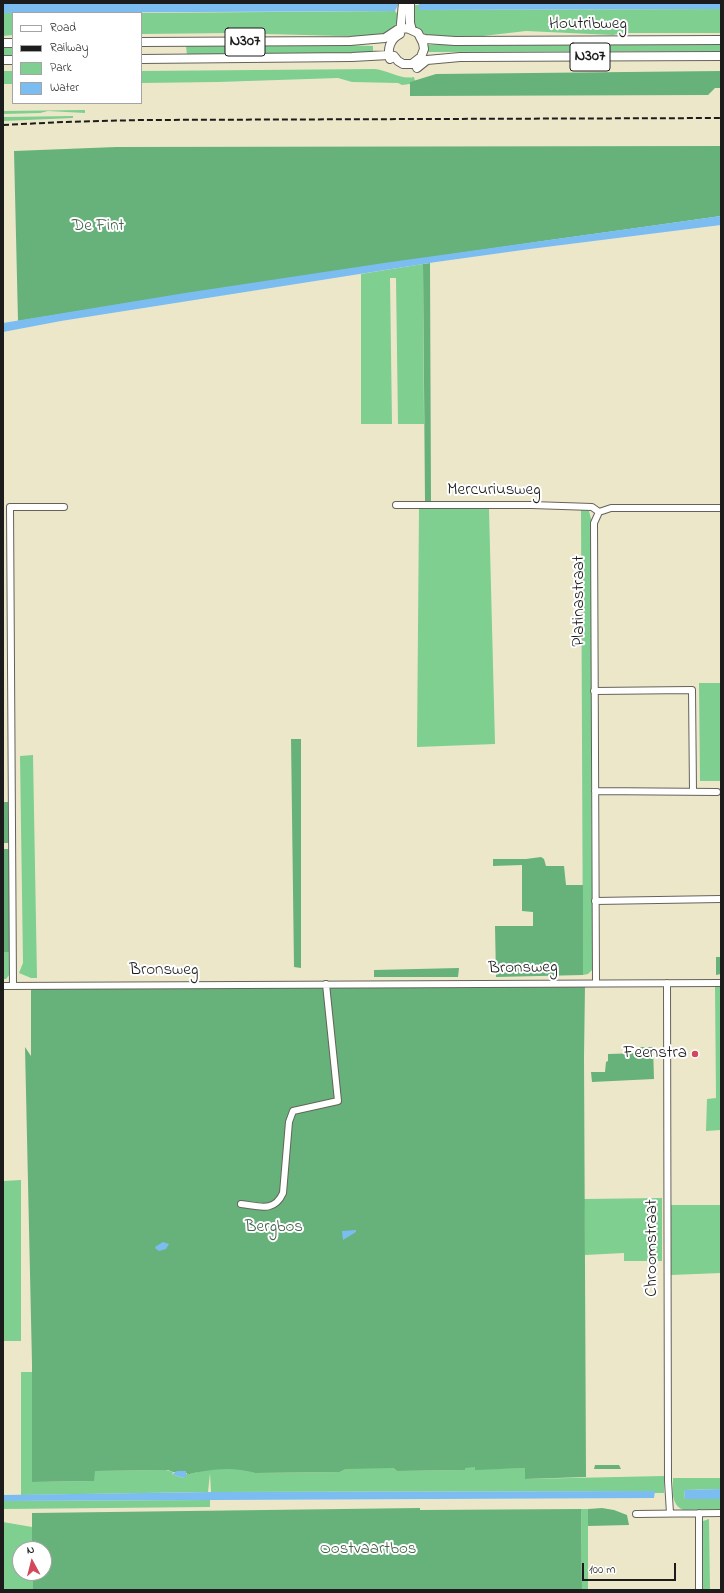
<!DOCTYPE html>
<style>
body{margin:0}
#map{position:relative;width:724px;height:1593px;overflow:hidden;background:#ede7ca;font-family:"Indie Flower",sans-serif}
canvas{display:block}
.frame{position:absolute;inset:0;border:4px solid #1c1c1c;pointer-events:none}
.legend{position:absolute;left:12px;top:12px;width:130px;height:92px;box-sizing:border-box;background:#fff;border:1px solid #a4a4a4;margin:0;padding:5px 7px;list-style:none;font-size:12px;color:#1c1c1c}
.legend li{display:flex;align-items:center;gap:8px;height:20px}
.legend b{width:20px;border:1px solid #a4a4a4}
.north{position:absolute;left:12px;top:1541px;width:40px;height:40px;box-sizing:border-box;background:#fff;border:1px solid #a4a4a4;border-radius:50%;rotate:353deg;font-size:11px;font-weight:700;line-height:16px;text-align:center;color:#1c1c1c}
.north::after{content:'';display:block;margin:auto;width:14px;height:18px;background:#d1495b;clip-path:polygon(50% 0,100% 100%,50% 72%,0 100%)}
.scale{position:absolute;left:582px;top:1563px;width:94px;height:18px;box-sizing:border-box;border:2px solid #1c1c1c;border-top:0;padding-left:5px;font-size:12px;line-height:14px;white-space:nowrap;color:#1c1c1c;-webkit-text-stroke:3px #fff;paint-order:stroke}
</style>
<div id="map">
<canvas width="724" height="1593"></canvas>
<div class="frame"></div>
<ul class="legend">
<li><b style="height:5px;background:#fff"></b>Road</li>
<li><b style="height:5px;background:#1c1c1c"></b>Railway</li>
<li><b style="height:11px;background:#7ecf90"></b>Park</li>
<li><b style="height:11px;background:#7cbdf1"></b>Water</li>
</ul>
<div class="north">N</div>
<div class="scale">100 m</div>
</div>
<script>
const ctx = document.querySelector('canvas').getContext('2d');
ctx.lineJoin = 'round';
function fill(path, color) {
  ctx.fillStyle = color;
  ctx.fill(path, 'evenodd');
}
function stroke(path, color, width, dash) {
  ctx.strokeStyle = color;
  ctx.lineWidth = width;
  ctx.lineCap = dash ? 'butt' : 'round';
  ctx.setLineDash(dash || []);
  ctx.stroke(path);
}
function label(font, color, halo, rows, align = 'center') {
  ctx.font = font + ' "Indie Flower",sans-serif';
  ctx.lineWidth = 4;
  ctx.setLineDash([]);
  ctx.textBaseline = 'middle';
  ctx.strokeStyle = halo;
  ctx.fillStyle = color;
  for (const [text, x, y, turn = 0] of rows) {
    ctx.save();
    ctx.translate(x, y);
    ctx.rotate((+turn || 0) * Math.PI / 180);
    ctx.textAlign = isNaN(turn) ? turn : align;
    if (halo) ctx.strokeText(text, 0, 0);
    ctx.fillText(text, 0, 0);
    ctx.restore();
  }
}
fill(new Path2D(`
 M411 5H419V10L721 9V33H622L613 35 526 31 483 36 430 37 416 28 412 18Z
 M395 11 400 17C396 28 388 32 378 37L231 33 141 34V13Z
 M3 13H13V35L3 36Z
 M721 43V51L428 52V45L452 44Z
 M339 45 373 46V53L187 55 186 46Z
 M3 46H13V56H3Z
 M374 69C388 70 400 80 414 77L415 81 411 82 410 84 402 85 398 83 352 82 338 78 218 82 141 83V71Z
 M3 71H13V84H3Z
 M85 110V113L48 111 40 113 3 114V111Z
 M73 116V118L3 121V117Z
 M423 264 424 424H398L396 278H390L392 424H361V274Z
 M419 509H489L495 744 417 747Z
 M581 510 589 511 591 519V795L593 969 588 974 583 975Z
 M699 683H721V781H700Z
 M33 755 37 978H31L19 973 23 963 20 756Z
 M3 952H11L10 974 6 979H3Z
 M715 987H721V1130L706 1131 707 1099 716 1098Z
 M461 990H474L472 1247 475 1469 525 1468V1479L664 1476V1493H654V1491L211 1492 210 1473 208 1492 21 1495V1372H33L32 1482 94 1481V1471L166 1470 173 1472 172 1474 183 1478 186 1475 209 1469 210 1438 214 1397 221 1389 217 1423 216 1459 217 1460 255 1473 340 1472 352 1466 369 1462 359 1408 360 1402 349 1314 341 1259 243 1261 224 1376 221 1370 213 1366 233 1253 159 1254 154 1265 149 1255 157 1250 160 1251 166 1249 169 1244 303 1242V1112L310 1111 313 1241 343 1240 357 1231 387 1232 391 1237H461V1086L414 1088 376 1094 332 1107 338 1104 341 1096 399 1082 461 1078ZM463 1253 465 1470 397 1471 390 1466 376 1459 345 1255Z
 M21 1180V1341H3V1181Z
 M662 1198V1261H624V1253L585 1255 584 1199Z
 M671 1205H721V1273L671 1275Z
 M673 1478H721V1489L684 1490 685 1499H721V1509L684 1510C670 1505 673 1489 673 1478Z
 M210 1500V1507L3 1509V1501Z
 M581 1509H588V1590H582Z
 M709 1519 710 1590H702L701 1525 703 1521Z
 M3 1522 32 1527V1549H20V1573H33V1590H3Z`), '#7ecf90');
fill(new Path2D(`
 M721 71V88H715L708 95 410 96V82L436 74Z
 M721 146V216C486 249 252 282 18 321L14 151 116 147Z
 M430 263 431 503H425L423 264Z
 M291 739H301V968L294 967Z
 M3 802H10V843H3Z
 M3 849H10L11 952H3Z
 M541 857 544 859 546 866H564L566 885H583V975L496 977 495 926H533V912L522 911V865L493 866V859H526Z
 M716 957H721V974L716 975Z
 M459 968 458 977H374V970Z
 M31 986 301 987 585 986 584 1057 586 1477 525 1479V1468L475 1470V1467L465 1468V1470L397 1471 393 1468 346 1469 340 1472 255 1473C233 1466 208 1469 186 1475L187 1473 173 1472 168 1470 95 1471 94 1481 32 1482V1364L25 1047 31 1056Z
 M640 1047H653L654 1079 592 1082 591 1072H605L606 1062 608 1061V1054L640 1053Z
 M595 1465H619L621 1469H594Z
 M420 1508V1510L581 1509 582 1590H33V1573H44V1549H32V1513Z
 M602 1508 614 1510 627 1515 629 1525 588 1526V1509Z`), '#66b27a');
fill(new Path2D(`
 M3 3H397L398 5 395 11 3 13Z
 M419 3H721V9L419 10Z
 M721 216V225L530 249 436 262 61 321 3 332V323L185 293 384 263Z
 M356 1230V1232L343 1240 342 1231Z
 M163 1242 169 1244 166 1249 159 1251 156 1249 155 1247Z
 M177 1471H186V1476L183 1478 172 1474Z
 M721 1489V1499H685L684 1490Z
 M655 1491 654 1498 3 1501V1495L210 1492Z`), '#7cbdf1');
const minor = new Path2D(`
 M396 505H532L592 507 599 512
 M594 691 692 690 693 792
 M595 791 717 792
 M595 901 721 899
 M596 982 594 523 599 512 611 508H721
 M667 983 668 1481 670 1513
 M3 986 721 983
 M13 986 10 507H64
 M241 1204C259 1206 274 1213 283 1193L289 1122 293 1111 338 1101 326 984
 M699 1513V1590
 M636 1514 721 1513`);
const major = new Path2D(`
 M410 3V23L412 30
 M422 38 425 39 455 41 721 40
 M141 42 350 41 385 38 397 30 407 28 418 33 423 43 424 49 421 57 412 64H403L398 61 394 56 389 55 352 57 141 59
 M3 43H13
 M390 59C387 49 390 39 400 34L403 3
 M3 60H13
 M417 68 427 60 460 57 721 56`);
stroke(minor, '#656359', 8);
stroke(major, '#656359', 10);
stroke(minor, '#fff', 6);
stroke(major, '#fff', 8);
stroke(new Path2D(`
 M3 125 63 122 141 120 721 118`), '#1c1c1c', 2, [6, 3]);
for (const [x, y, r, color] of [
 [695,1054,4,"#d1495b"]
]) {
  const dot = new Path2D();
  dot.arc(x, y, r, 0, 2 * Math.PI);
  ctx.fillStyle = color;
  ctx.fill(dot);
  stroke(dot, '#fff', 1.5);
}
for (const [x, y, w] of [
 [245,42,40],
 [590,57,40]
]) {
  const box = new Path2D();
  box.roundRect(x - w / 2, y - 14, w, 28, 3);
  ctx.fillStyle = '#fff';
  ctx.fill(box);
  stroke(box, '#1c1c1c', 1);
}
label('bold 16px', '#1c1c1c', null, [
 ["N307",245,42],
 ["N307",590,57]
]);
label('17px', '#1c1c1c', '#fff', [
 ["Houtribweg",588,25],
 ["Mercuriusweg",494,491],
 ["Platinastraat",580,601,-90],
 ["Bronsweg",523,969,-1],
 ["Bronsweg",164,971],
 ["Chroomstraat",653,1248,-90]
]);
label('17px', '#43644a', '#fff', [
 ["De Fint",98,227],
 ["Bergbos",274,1228],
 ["Oostvaartbos",368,1550]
]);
label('17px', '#1c1c1c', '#fff', [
 ["Feenstra",687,1054]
], 'right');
</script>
